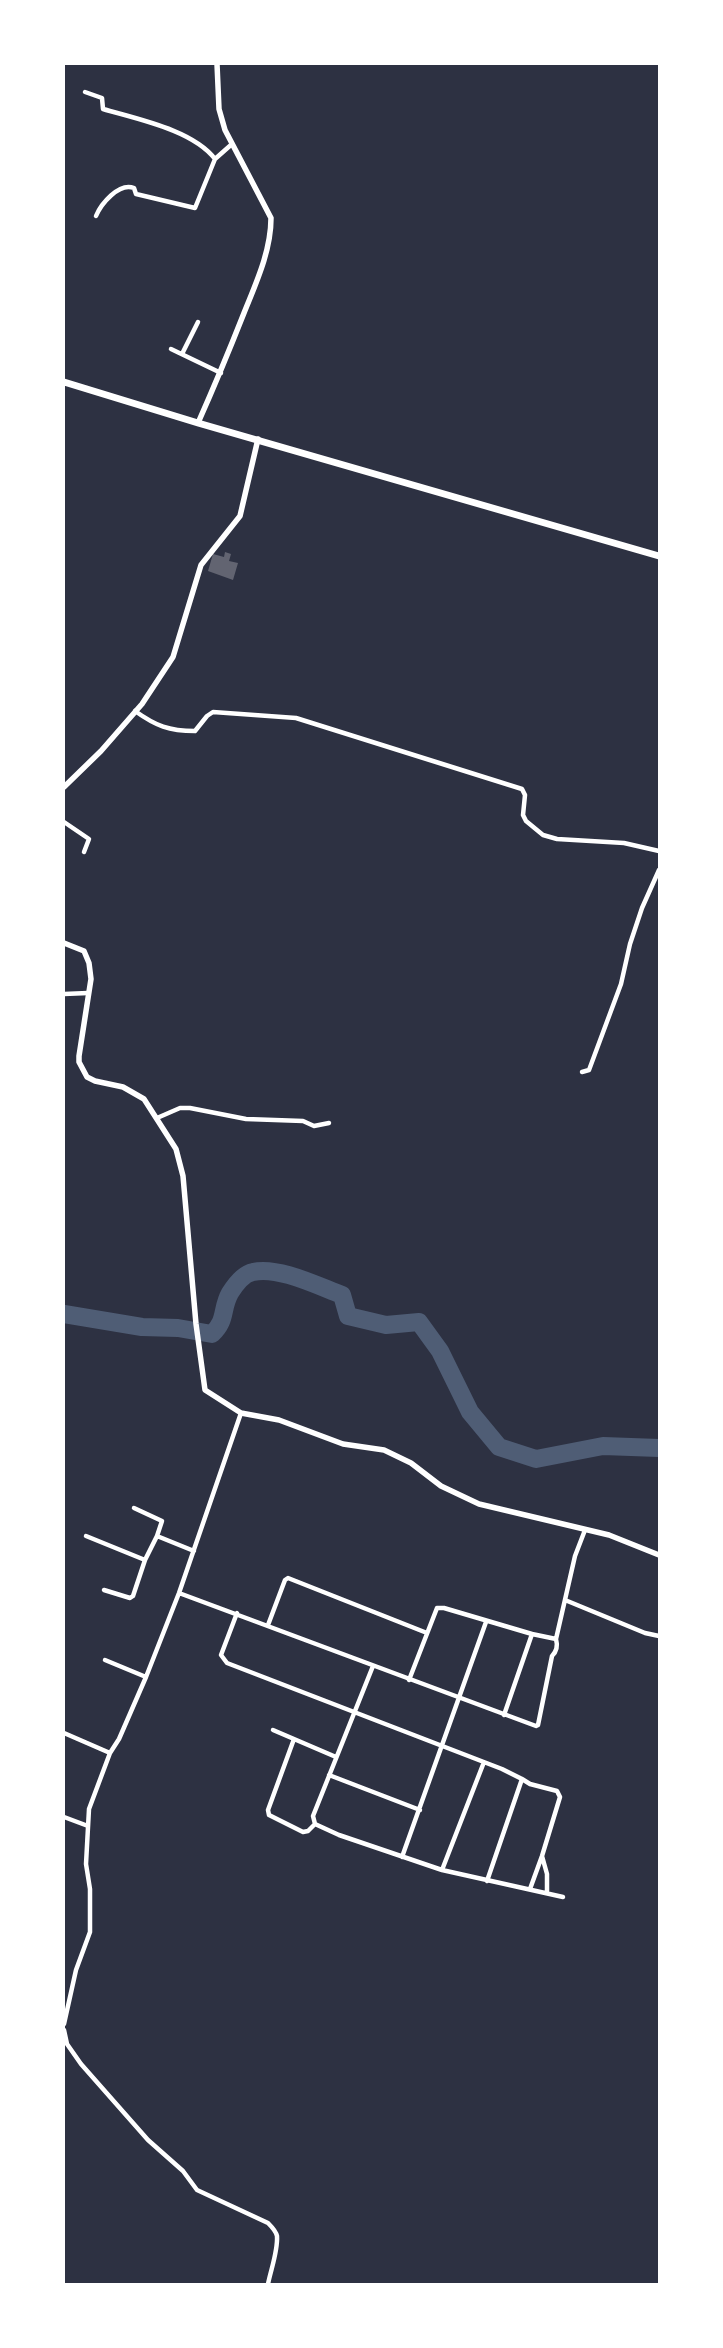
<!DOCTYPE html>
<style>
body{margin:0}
#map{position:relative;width:723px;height:2348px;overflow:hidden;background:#2d3142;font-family:"Roboto Condensed",sans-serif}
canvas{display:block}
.frame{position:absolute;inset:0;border:65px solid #fff;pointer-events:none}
</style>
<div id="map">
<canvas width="723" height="2348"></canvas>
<div class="frame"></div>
</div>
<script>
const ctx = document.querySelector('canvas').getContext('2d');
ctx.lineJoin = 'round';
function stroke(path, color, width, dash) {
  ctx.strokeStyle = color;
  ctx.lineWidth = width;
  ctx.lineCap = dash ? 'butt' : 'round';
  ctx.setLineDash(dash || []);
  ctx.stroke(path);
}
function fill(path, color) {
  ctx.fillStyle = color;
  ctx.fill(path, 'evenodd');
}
stroke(new Path2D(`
 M64 1314 142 1327 178 1328 212 1334C227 1320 221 1309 230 1293 235 1285 243 1274 253 1272 278 1266 318 1286 342 1295L348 1316 386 1325 419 1322 440 1351 470 1412 499 1447 536 1459 603 1446 659 1448`), '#4f5d75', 18);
fill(new Path2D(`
 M225 552 231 554 229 561 238 563 233 580 208 571 213 554 224 557Z`), '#626471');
stroke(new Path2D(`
 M85 92 102 98 103 109C137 119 193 130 215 159
 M96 216C101 204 119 182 134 188L136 194 195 208 215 159 232 144
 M171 349 221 373
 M182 354 198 322
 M135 711C156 726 169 731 195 731L207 716 213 712 296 718 522 789 525 795 523 815 526 821 543 835 557 839 624 843 659 851
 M64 822 89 839 84 852
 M64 994 88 993
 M582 1072 589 1070 621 984 630 944 642 908 659 870
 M157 1118 180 1108H190L246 1119 303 1121 314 1126 329 1123
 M134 1508 162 1521 157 1536
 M86 1536 145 1560 157 1536 194 1551
 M104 1590 130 1598 133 1596 145 1560
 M179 1593 536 1726 538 1725 552 1656C556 1652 558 1646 556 1639L532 1634
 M565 1600 645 1633 659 1636
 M237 1613 221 1655 227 1663 502 1769 522 1779
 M268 1625 285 1580 288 1578 427 1633
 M556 1639 575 1556 585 1530
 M105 1660 146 1677
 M373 1666 313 1816 315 1824 339 1835 442 1870 563 1897
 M409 1680 437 1608H444L532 1634 504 1715
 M273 1730 336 1757
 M64 1733 110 1753
 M294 1739 268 1810 269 1815 303 1832 308 1831 315 1824
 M329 1775 420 1810
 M64 1817 88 1826
 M542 1856 547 1874V1893
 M402 1857 486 1622
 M442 1870 484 1762
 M487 1881 522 1779 530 1784 557 1791 560 1797 542 1856 530 1889
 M64 2024 76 1970 90 1932V1889L86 1864 89 1809 110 1753 119 1739 146 1677 179 1593 241 1413
 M64 2030 67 2044 81 2064 148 2140 183 2171 197 2190 268 2223C272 2227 276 2231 277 2236 278 2251 271 2269 268 2284`), '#fff', 4.5);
stroke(new Path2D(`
 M198 423C214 387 229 351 244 313 256 283 271 251 271 218L225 130 219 109 217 64
 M64 787 101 751 142 704 173 657 201 565 240 516 258 439
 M64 943 84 951 89 963 91 979 79 1056V1062L87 1077 95 1081 123 1087 144 1099 176 1149 183 1176 196 1324 205 1390 241 1413 279 1420 343 1444 384 1450 411 1463 441 1486 479 1504 609 1535 659 1555`), '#fff', 5.5);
stroke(new Path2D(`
 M64 382 198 423 659 556`), '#fff', 7);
</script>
